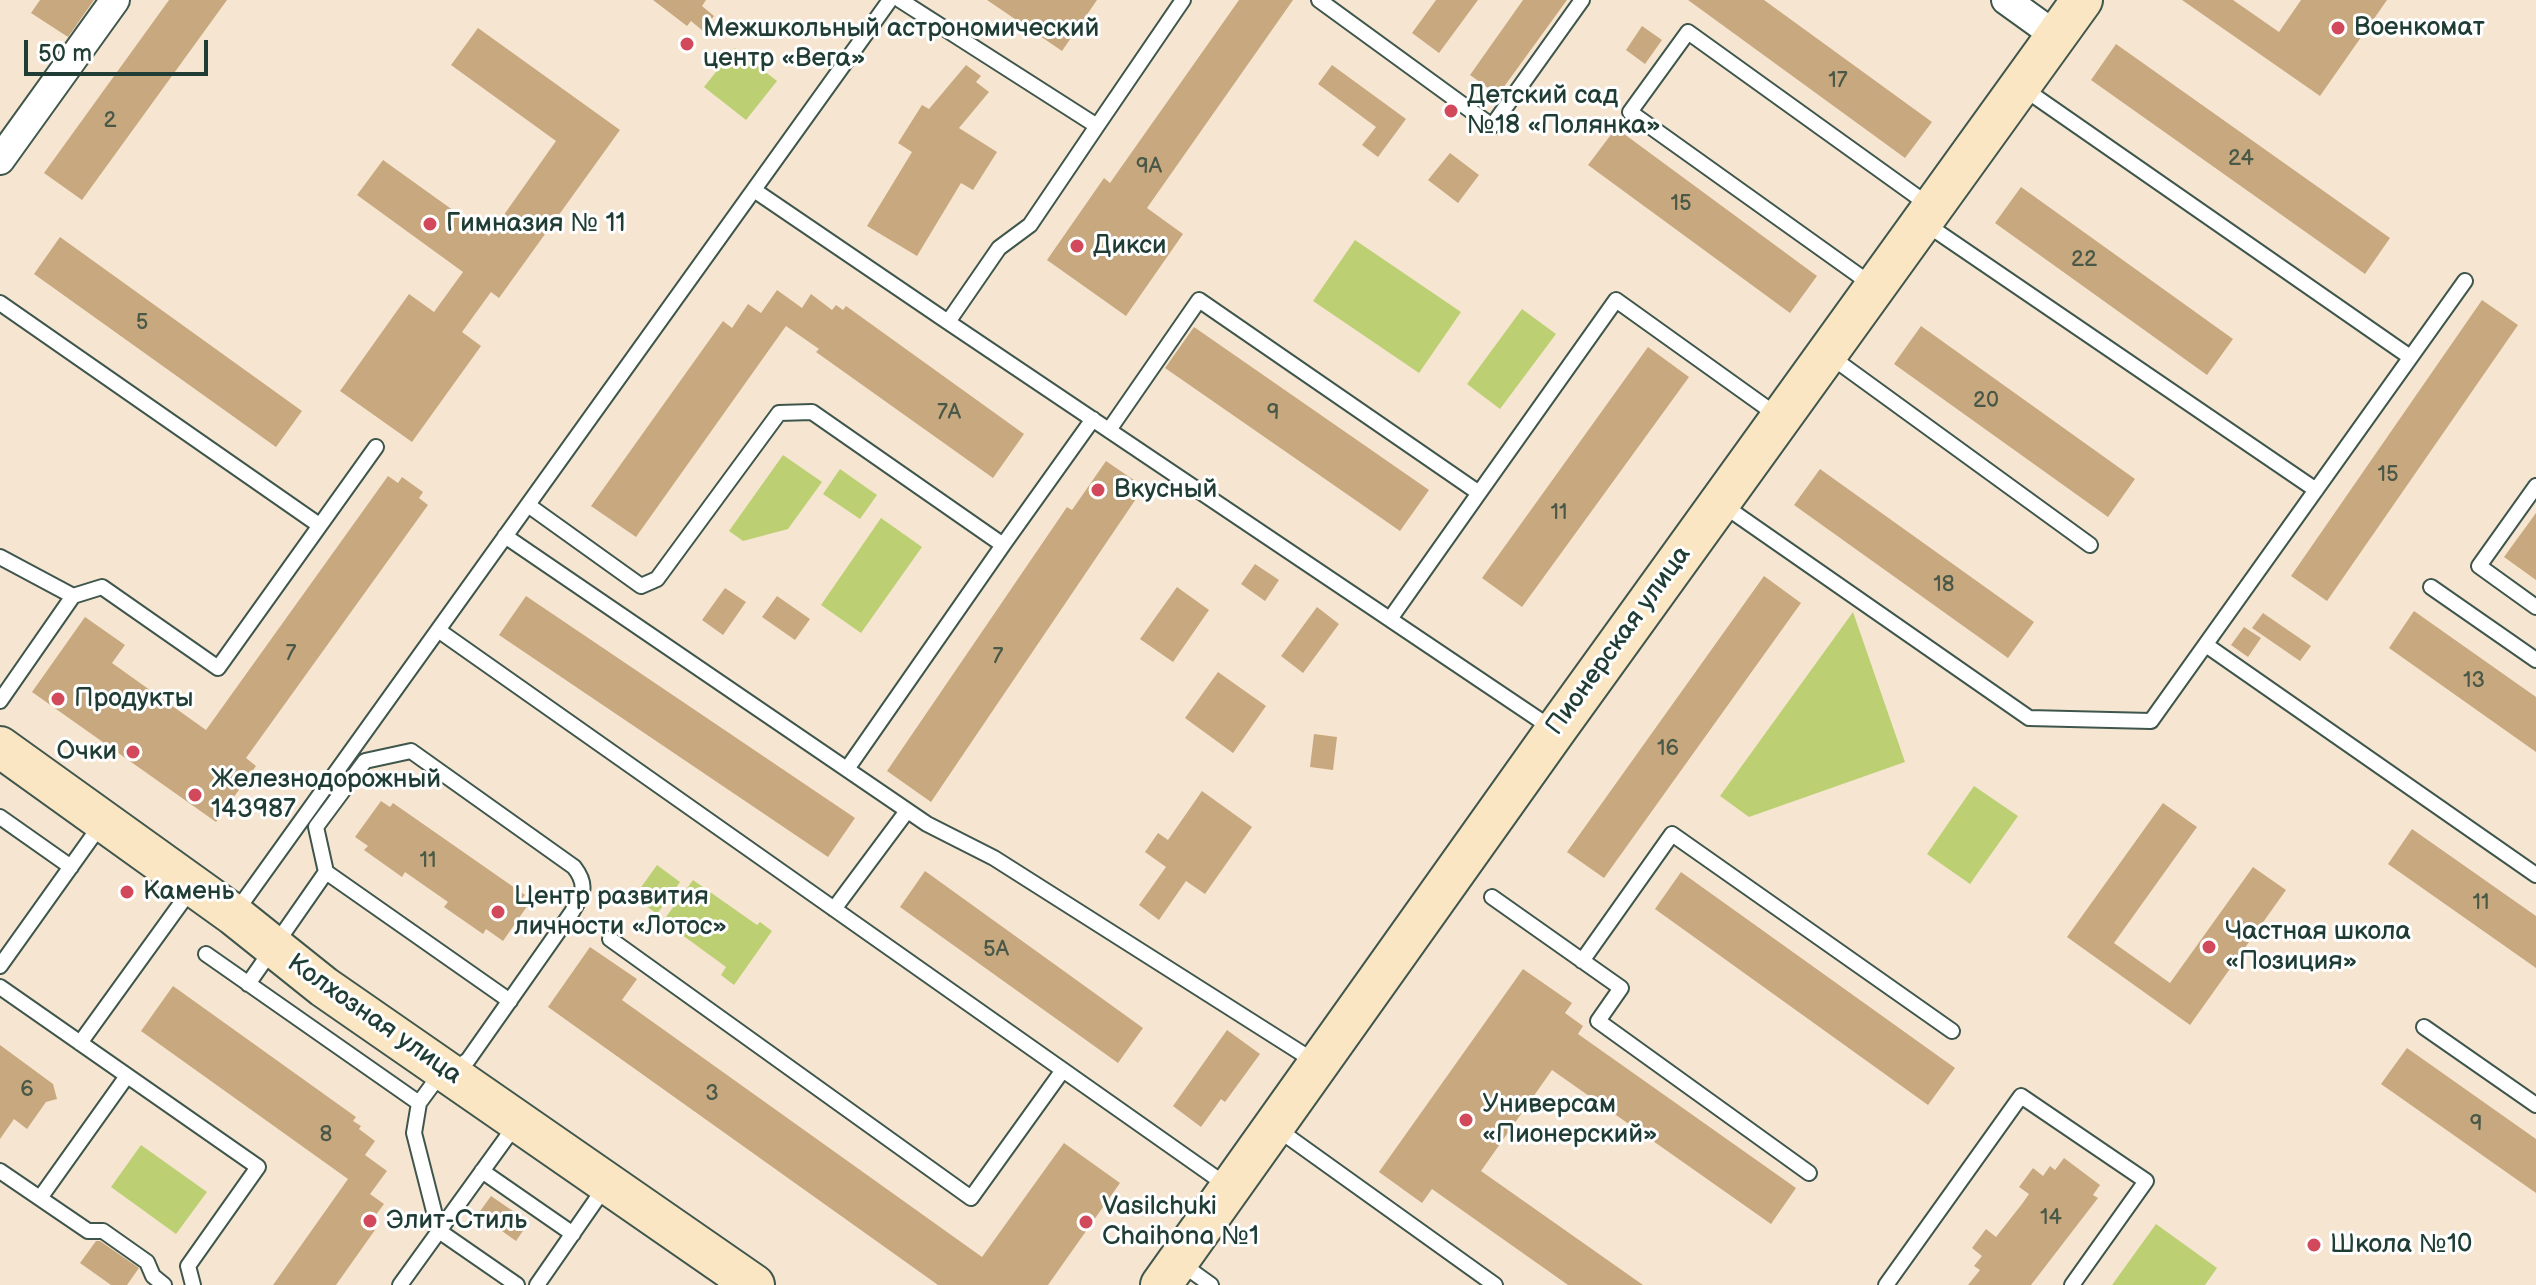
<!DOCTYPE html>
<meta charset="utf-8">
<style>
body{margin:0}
#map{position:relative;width:2536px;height:1285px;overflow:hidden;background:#f6e6d1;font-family:"Balsamiq Sans",sans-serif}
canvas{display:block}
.scale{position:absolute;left:24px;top:40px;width:184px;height:36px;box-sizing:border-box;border:4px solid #1f3d34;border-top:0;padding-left:10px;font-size:24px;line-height:28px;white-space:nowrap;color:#1f3d34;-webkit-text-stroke:6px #fff;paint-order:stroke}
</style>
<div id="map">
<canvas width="2536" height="1285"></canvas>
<div class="scale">50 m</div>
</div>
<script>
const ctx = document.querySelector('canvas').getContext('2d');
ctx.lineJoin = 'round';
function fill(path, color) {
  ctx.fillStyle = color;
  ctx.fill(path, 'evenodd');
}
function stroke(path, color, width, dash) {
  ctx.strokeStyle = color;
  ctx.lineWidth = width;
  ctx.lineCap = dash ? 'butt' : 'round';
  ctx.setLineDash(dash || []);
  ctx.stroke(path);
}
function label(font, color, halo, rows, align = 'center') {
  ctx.font = font + ' "Balsamiq Sans",sans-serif';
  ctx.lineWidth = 6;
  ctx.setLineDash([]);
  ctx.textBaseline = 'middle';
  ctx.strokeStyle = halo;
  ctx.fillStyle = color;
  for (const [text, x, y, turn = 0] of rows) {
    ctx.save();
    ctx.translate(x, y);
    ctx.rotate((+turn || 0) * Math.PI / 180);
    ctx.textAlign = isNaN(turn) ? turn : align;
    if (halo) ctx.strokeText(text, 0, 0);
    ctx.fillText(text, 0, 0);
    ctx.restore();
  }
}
fill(new Path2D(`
 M735 48 777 81 746 120 704 87Z
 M1355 240 1461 312 1419 373 1313 301Z
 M1522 309 1556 334 1500 409 1467 384Z
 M783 455 822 482 788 529 743 541 729 531Z
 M840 469 877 495 860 519 823 494Z
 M881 518 922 547 861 633 821 605Z
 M1853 612 1905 762 1749 817 1720 796Z
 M1974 786 2018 816 1970 884 1927 854Z
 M657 865 680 882 657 914 634 897Z
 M693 880 757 925 760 922 772 931 734 985 721 975 726 967 663 921Z
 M141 1145 207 1192 176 1234 111 1187Z
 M2156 1224 2217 1268 2205 1285H2112Z`), '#bcd073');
fill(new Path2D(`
 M40 0H94L68 37 31 13Z
 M169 0H227L82 200 44 173Z
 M653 0H706L702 6 714 16 703 31 691 21 687 26Z
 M987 0H1097L1062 51Z
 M1239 0H1293L1147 208 1183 234 1126 316 1047 260 1104 178 1110 183Z
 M1436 0H1478L1439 53 1412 33Z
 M1523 0H1567L1498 95 1470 75Z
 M1688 0H1764L1932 122 1905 158Z
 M2182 0H2233L2279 32 2301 0H2387L2320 96Z
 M1642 26 1662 40 1645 64 1626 50Z
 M478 28 620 130 499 298 491 292 462 332 481 346 412 442 340 391 409 294 434 312 463 272 357 195 383 160 489 236 556 141 451 65Z
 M2116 44 2390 238 2365 274 2091 80Z
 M966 65 981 76 976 82 989 92 959 128 997 152 973 190 961 183 917 256 867 226 912 152 898 143 922 105 929 109Z
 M1332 65 1406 119 1378 157 1362 145 1376 127 1318 84Z
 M1616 128 1817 276 1790 313 1588 165Z
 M1450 153 1479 175 1458 203 1428 180Z
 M2021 187 2233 339 2207 375 1995 223Z
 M60 237 302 411 276 447 34 274Z
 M777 290 802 308 811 294 832 310 836 305 843 310 846 306 1024 434 993 478 816 352 819 349 786 326 636 537 591 506 723 321 732 328 748 304 761 313Z
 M2482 300 2518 325 2327 601 2291 576Z
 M1921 326 2135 479 2108 517 1894 364Z
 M1194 327 1429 490 1400 531 1165 368Z
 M1648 347 1689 377 1522 607 1482 578Z
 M1106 461 1144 487 931 802 887 771 1067 507 1072 510Z
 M1820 469 2034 622 2008 658 1794 505Z
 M388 476 398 483 402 477 423 492 419 498 428 505 246 758 256 766 216 822 32 692 85 617 125 645 112 663 206 730Z
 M2536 513V580L2504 557Z
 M1255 564 1279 580 1265 601 1241 584Z
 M1764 576 1801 603 1604 878 1567 852Z
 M1177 587 1209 610 1173 662 1140 639Z
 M725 588 746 602 723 635 702 620Z
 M526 596 855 818 828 857 499 635Z
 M777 596 810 619 795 640 762 617Z
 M1317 607 1339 624 1303 673 1281 656Z
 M2414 611 2536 697V752L2389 648Z
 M2263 613 2311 646 2300 661 2252 628Z
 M2244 627 2261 638 2248 657 2231 645Z
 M1218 672 1266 706 1233 753 1185 718Z
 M1314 734 1337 737 1333 770 1310 767Z
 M1202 791 1252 827 1205 894 1186 881 1159 920 1139 905 1166 867 1145 852 1158 833 1168 840Z
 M381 801 390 807 393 803 525 895 521 900 528 905 503 941 486 929 483 934 444 907 448 902 405 872 402 877 364 850 368 846 355 837Z
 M2163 803 2197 827 2114 943 2170 983 2253 867 2286 890 2190 1025 2067 937Z
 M2412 829 2536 916V968L2388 864Z
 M925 871 1143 1028 1118 1063 900 907Z
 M1681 872 1955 1068 1928 1105 1655 909Z
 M590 947 637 979 622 1000 982 1257 1064 1143 1120 1183 1048 1285H938L548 1007Z
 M1523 969 1572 1003 1565 1013 1583 1026 1578 1034 1796 1188 1771 1224 1552 1070 1481 1171 1643 1285H1568L1432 1189 1422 1203 1379 1172Z
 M173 986 356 1117 353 1121 361 1126 359 1129 375 1141 365 1155 387 1171 370 1194 384 1204 375 1216 379 1219 372 1228 375 1230 336 1285H273L348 1179 141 1031Z
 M1227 1030 1260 1054 1225 1102 1221 1099 1201 1127 1173 1106Z
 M0 1045 53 1084 57 1099 46 1102 27 1129 14 1119 0 1139Z
 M2407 1048 2536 1139V1193L2381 1084Z
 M2064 1158 2100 1185 2093 1195 2098 1198 2031 1285H1968L1980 1270 1974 1266 1982 1256 1972 1248 1986 1229 1996 1237 2022 1204 2029 1194 2019 1187 2033 1168 2043 1176 2050 1166 2055 1170Z
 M491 1196 529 1222 516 1241 478 1214Z
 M96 1241H100L139 1268 127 1285H111L80 1263Z`), '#c8a87f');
const lane = new Path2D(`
 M900 0 1097 126 1030 225 999 248 948 322 1553 729
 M1319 0 1492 126 1582 0
 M2023 88 2410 357
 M1097 126 1183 0
 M754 190 948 322
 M1926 224 2316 490
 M1875 287 1630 112 1688 32 1930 206
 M0 303 319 525
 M1830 356 2090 545
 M1109 430 1199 300 1479 493 1390 619
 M2536 486 2479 566 2536 607
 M1479 493 1616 300 1778 416
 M528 505 641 586 657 579 779 413 812 412 1003 545 1093 419
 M1723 505 2029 718 2151 721 2465 281
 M505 536 927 824 994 858 1317 1063
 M0 557 73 596
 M2431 587 2536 660
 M438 630 1229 1187
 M2206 645 2536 875
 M0 701 73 596 102 587 218 668 376 447
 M847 769 1003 545
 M0 817 71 867
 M326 872 316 827 365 761 411 751 574 867C588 885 583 894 572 912L468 1060 433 1084 419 1103 414 1133 439 1231 517 1285
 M1492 897 1621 988 1598 1021 1809 1173
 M834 909 907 811
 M235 913 890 0
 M610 939 971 1198 1063 1070
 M206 954 419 1103
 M1582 961 1672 834 1952 1031
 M0 966 102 823
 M248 984 326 872 510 1001
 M0 987 258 1167 188 1266 193 1285
 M2424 1027 2536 1105
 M80 1043 192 888
 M1276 1128 1495 1285
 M0 1171 88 1231H103L147 1262 153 1276 164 1285
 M482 1171 573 1234
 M40 1198 127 1076
 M1179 1262 1211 1285
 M400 1285 517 1123
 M537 1285 605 1187
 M1886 1285 2021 1096 2146 1181 2072 1285`);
const street = new Path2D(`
 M2006 0 2056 36
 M0 160 115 0`);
const secondary = new Path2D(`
 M0 747 234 915 324 987 754 1285
 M1161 1285 1555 731 2082 0`);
stroke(lane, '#3f564c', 18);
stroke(street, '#3f564c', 32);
stroke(secondary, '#3f564c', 44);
stroke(lane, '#fff', 14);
stroke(street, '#fff', 28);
stroke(secondary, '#fbe6c4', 40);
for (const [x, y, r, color] of [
 [2338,28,8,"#d1495b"],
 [687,44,8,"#d1495b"],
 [1451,111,8,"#d1495b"],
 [430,224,8,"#d1495b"],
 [1077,246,8,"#d1495b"],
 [1098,490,8,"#d1495b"],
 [58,699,8,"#d1495b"],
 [133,752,8,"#d1495b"],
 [195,795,8,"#d1495b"],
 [127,892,8,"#d1495b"],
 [498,912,8,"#d1495b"],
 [2209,947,8,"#d1495b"],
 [1466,1120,8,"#d1495b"],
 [370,1221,8,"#d1495b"],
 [1086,1222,8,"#d1495b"],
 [2314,1245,8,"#d1495b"]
]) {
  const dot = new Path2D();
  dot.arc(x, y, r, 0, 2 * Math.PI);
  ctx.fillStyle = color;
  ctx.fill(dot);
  stroke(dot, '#fff', 3);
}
label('22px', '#495847', null, [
 ["17",1838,81],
 ["2",110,121],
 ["24",2241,159],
 ["9А",1149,167],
 ["15",1681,204],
 ["22",2084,260],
 ["5",142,323],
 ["20",1986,401],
 ["7А",949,413],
 ["9",1273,413],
 ["15",2388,475],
 ["11",1559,513],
 ["18",1944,585],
 ["7",291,654],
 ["7",998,657],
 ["13",2474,681],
 ["16",1668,749],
 ["11",428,861],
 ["11",2481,903],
 ["5А",996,950],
 ["6",27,1090],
 ["3",712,1094],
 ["9",2476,1124],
 ["8",326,1135],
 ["14",2051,1218]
]);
label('26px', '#1f3d34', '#fff', [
 ["Военкомат",2354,28],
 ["Межшкольный астрономический",703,29],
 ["центр «Вега»",703,59],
 ["Детский сад",1467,96],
 ["№18 «Полянка»",1467,126],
 ["Гимназия № 11",446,224],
 ["Дикси",1093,246],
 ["Вкусный",1114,490],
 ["Продукты",74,699],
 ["Очки",117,752,"right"],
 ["Железнодорожный",211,780],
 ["143987",211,810],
 ["Камень",143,892],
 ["Центр развития",514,897],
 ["личности «Лотос»",514,927],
 ["Частная школа",2225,932],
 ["«Позиция»",2225,962],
 ["Универсам",1482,1105],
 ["«Пионерский»",1482,1135],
 ["Vasilchuki",1102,1207],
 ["Chaihona №1",1102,1237],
 ["Элит-Cтиль",386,1221],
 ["Школа №10",2330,1245]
], 'left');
label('26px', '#1f3d34', '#fff', [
 ["Пионерская улица",1619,641,-54],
 ["Колхозная улица",374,1020,35]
]);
</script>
